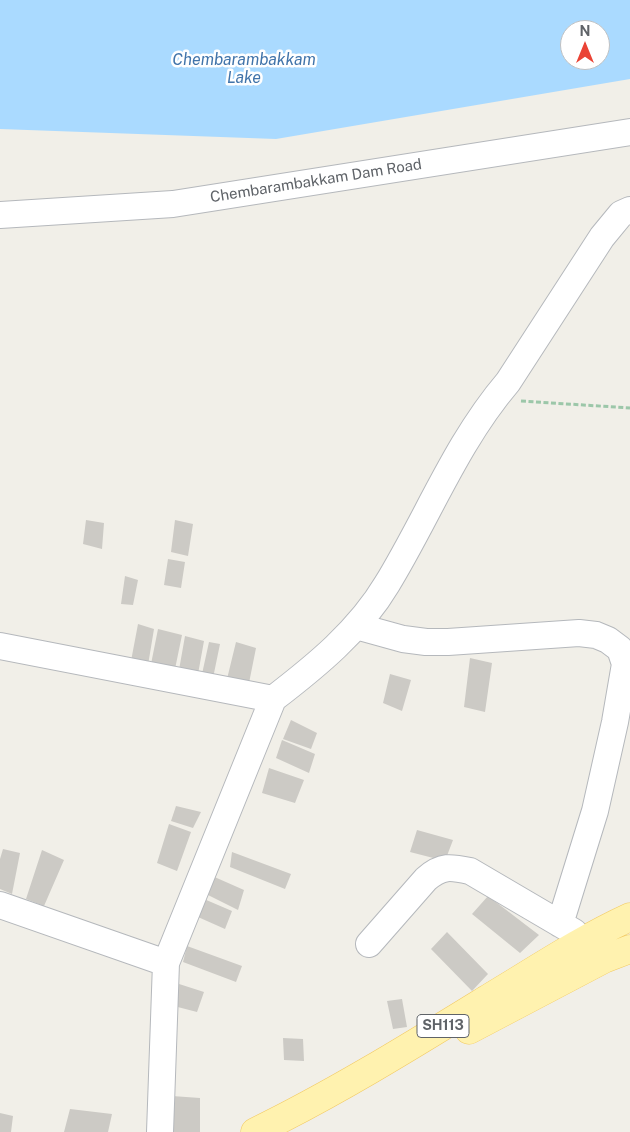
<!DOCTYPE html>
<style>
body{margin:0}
#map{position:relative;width:630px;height:1132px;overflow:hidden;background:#f1efe8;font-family:"Public Sans",sans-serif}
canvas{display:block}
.north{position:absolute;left:560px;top:20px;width:50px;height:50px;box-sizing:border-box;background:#fff;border:1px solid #bfc1c3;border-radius:50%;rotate:0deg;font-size:14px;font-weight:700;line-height:20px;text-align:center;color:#5f6368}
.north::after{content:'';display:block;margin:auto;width:18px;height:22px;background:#ea4335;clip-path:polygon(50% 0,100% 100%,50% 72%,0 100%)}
</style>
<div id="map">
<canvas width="630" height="1132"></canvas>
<div class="north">N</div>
</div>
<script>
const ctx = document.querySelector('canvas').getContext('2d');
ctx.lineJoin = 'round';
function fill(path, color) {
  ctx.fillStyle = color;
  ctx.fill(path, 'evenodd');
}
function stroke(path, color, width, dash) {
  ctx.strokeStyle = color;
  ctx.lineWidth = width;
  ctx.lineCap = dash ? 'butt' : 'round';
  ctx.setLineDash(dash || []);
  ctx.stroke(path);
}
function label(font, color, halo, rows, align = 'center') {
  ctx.font = font + ' "Public Sans",sans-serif';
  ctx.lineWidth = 5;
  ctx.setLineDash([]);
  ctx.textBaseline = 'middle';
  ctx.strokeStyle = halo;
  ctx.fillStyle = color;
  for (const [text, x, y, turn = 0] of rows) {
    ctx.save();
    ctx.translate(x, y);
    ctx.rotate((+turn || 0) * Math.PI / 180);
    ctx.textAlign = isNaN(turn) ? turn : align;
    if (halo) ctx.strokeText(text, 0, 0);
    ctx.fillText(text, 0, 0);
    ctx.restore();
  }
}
fill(new Path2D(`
 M0 0H630V79L276 139 0 129ZM570 30H600V60H570Z`), '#aadaff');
fill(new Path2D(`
 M86 520 104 523 102 549 83 544Z
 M175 520 193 524 188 556 171 552Z
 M168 559 185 562 181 588 164 585Z
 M125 576 138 580 133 605 121 604Z
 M138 624 154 629 148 665 131 661Z
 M158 629 182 635 175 669 151 664Z
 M185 636 204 641 198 674 179 670Z
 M209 642 220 644 213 678 202 674Z
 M236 642 256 648 249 683 227 679Z
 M470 658 492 663 485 712 464 707Z
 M390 674 411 680 402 711 383 703Z
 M291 720 317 733 311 749 283 739Z
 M282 740 315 754 309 773 276 758Z
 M269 768 304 780 295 803 262 793Z
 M176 806 201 812 193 828 171 821Z
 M169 824 191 832 177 871 157 863Z
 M417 830 453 840 445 861 410 852Z
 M3 849 20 853 12 894 0 889V859Z
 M42 850 64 860 44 906 26 899Z
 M232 852 291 874 285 889 230 867Z
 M210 875 244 890 238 910 204 893Z
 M488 896 539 935 520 953 472 914Z
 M204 899 232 911 225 929 198 917Z
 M447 932 488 974 472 991 431 949Z
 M187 946 242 966 236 982 183 962Z
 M176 983 204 992 197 1012 170 1005Z
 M402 999 407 1027 393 1029 387 1001Z
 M283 1038 303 1039 304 1061 284 1060Z
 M172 1096 200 1098V1132H169Z
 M70 1109 112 1114 108 1132H64Z
 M0 1113 13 1116 11 1132H0Z`), '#cccac5');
const minor = new Path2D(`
 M0 215 173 204 630 132
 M356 626 403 639 426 642H448L579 633 596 635 608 640 620 649 625 664 615 722 595 811 560 924
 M0 646 273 699 166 963 160 1132
 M273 699C316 666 359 631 387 584 428 517 456 443 508 382L602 237 621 214 630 210
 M0 905 166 963
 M369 944 426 879C442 865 451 867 470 871L574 932`);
const major = new Path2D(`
 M469 1030 604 959 630 949
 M255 1132C337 1092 414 1044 492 996 537 969 582 939 630 917`);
stroke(minor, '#b5b8bc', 28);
stroke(major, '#f2c960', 29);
stroke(new Path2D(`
 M521 401 630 408`), '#9cc7a9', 3, [5, 2.5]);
stroke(minor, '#fff', 26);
stroke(major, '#fff2af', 28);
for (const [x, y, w] of [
 [443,1026,52]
]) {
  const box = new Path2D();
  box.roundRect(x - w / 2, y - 11.5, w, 23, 4);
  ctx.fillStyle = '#fff';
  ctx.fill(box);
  stroke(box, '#5f6368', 1);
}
label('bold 14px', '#5f6368', null, [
 ["SH113",443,1026]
]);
label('15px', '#5f6368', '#fff', [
 ["Chembarambakkam Dam Road",316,181,-9]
]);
label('italic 16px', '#4174aa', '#fff', [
 ["Chembarambakkam",244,60],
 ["Lake",244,78]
]);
</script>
